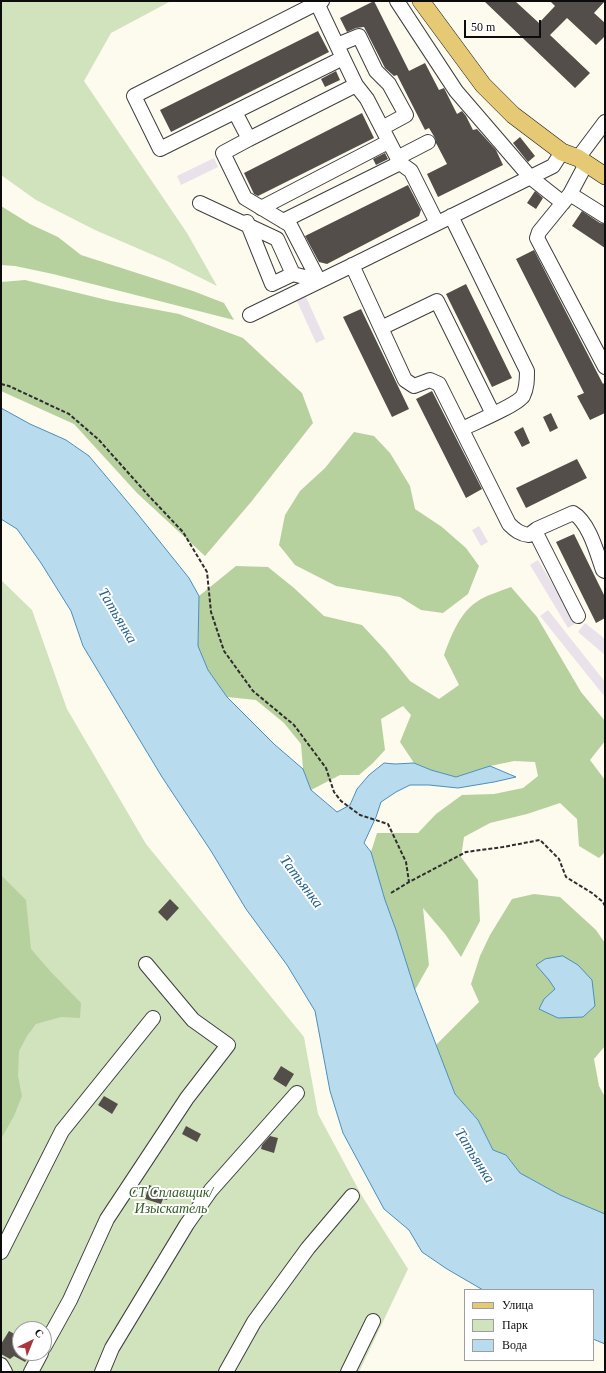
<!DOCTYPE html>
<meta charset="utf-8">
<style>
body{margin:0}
#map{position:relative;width:606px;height:1373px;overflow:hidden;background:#fdfaee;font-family:Georgia,serif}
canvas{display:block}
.frame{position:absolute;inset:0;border:2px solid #0c0c0c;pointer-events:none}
.legend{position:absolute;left:464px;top:1289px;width:130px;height:72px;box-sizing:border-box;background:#fff;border:1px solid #9e9e9e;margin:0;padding:5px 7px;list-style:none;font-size:12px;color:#0c0c0c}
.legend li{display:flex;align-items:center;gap:8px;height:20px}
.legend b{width:20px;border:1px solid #9e9e9e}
.north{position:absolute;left:12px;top:1321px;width:40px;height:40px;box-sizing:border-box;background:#fff;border:1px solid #9e9e9e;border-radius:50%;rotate:43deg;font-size:11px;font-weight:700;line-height:16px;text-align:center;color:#0c0c0c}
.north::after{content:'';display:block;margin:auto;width:14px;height:18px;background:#aa373e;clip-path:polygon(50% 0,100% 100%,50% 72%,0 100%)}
.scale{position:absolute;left:464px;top:20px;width:77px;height:18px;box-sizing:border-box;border:2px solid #0c0c0c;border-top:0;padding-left:5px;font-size:12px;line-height:14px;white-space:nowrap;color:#0c0c0c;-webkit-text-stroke:3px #fff;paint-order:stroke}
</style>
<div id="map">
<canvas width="606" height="1373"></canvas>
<div class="frame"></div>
<ul class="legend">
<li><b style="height:5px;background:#e6c975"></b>Улица</li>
<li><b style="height:11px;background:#d1e3bc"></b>Парк</li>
<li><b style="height:11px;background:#b9dbee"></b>Вода</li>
</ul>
<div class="north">С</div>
<div class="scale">50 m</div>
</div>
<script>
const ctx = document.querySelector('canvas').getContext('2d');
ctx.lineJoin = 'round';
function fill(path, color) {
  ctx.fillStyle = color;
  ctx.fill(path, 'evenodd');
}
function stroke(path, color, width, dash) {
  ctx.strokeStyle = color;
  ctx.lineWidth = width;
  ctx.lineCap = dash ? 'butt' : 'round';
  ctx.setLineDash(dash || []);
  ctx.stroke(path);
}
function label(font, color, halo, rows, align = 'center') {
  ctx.font = font + ' Georgia,serif';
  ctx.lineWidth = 4;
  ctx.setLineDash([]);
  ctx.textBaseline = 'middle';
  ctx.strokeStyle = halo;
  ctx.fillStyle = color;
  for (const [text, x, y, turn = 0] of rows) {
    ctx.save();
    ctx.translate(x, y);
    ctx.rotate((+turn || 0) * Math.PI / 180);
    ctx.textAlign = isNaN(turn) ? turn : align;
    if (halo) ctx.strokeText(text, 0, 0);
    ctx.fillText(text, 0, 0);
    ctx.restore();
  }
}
fill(new Path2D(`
 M214 158 218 167 181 185 177 176Z
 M306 297 325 339 316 343 297 301Z
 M479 526 488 542 481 546 472 530Z
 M538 560 576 623 568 628 530 565Z
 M548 610 605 682V697L540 616Z
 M585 623 605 639V655L578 632Z`), '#e9e2ea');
fill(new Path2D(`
 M1 1H171L111 33 84 81 187 233 217 286 167 261 95 230 36 200 1 175Z
 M1 580 32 610 67 709 146 844 304 1037 318 1114 362 1196 408 1269 359 1372H1ZM20 1329H44V1353H20Z`), '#d1e3bc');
fill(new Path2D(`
 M1 206 30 224 58 237 81 255 193 291 224 303 234 320 53 274 15 266 1 265Z
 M25 280 111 301 179 314 243 338 302 393 313 423 251 502 205 556 137 493 74 424 1 391V282Z
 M354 432 374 436 390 453 410 486 415 509 442 527 466 548 479 566 468 594 443 613 421 610 400 597 336 586 295 565 279 545 285 515 300 491 325 468Z
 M236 566 268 567 294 588 324 616 362 625 386 651 410 681 439 699 459 685 444 655C452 634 460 611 481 599 490 594 501 591 511 587L537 617 581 692 605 721V741L590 760 605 780V852L599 858 579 846 577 819 560 803 527 814 490 823 464 837 461 857 478 880 480 921 461 957 445 934 423 908 429 965 415 990 396 930 385 900 371 852 377 833H418L436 814 462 795 494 794 523 788 538 776 535 762 514 761 490 766 456 777 431 770 414 763 400 742 411 715 403 706 381 719 385 750 373 763 359 775H340L311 790 303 769 301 744 284 723 256 700 227 697 208 670 198 646 199 596Z
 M1 875 26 900 31 949 50 971 81 1003 80 1018 61 1017 36 1024 27 1036 19 1051 18 1076 22 1096 14 1116 1 1139Z
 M534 894 560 897 596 930 605 943V1046L594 1059 599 1086 605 1097V1214L560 1195 520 1173 506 1155 493 1150 478 1120 455 1094 436 1045 479 1002 471 984 480 956 490 935 512 899Z`), '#b6d19e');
const water = new Path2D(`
 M1 408 30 424 66 440 89 456 136 512 189 578 199 596 198 646 208 670 227 697 274 744 303 769 311 790 337 812 350 805 357 789 369 775 384 763 395 764 414 763 431 770 456 777 490 766 516 777 494 782 458 788 429 785H410L396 792 381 802 376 817 364 843 371 852 385 900 396 930 415 990 455 1094 478 1120 493 1150 506 1155 520 1173 560 1195 605 1214V1344L593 1339V1290H483L447 1269 422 1252 409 1230 384 1209 343 1133 330 1091 315 1011 287 965 246 909 211 851 162 777 83 646 71 611 41 563 17 529 1 519Z
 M563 956 578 965 592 980 595 1006 583 1017 558 1018 539 1009 544 999 555 989 549 980 536 965 545 959Z`);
fill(water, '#b9dbee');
stroke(water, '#4a8fbb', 1);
fill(new Path2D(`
 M374 1 409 71 425 63 439 90 444 88 457 114 462 111 466 116 473 130 477 129 496 150 503 165 438 197 427 174 447 164 436 143 435 138 429 128 425 130 397 75 394 76 385 68 364 27 356 28 347 32 340 18Z
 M484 1H515L539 23 555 6 550 1H605L594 13 605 23V36L596 45 567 18 550 35 590 73 575 88Z
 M318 31 329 52 171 132 160 110Z
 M336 71 340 80 325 87 321 79Z
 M362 113 374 138 258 196 254 194 244 173Z
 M520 137 535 156 528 162 513 143Z
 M385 153 388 159 376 165 373 159Z
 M408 185 421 210 419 216 327 264 319 262 305 236Z
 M535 191 543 198 536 209 527 203Z
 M582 211 600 223 605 224V248L572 226Z
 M534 250 603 384 605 382V413L590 420 577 396 584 393 516 259Z
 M466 284 512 378 492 387 446 294Z
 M361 309 409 409 392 417 343 317Z
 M432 391 482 489 466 498 416 399Z
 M551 413 558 428 550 432 543 417Z
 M523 427 530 443 522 447 514 432Z
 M577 459 587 478 526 508 516 488Z
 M574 534 605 597V618L596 623 556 542Z
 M170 899 179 908 167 921 158 912Z
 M281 1066 294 1074 286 1087 273 1079Z
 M104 1096 118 1104 112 1114 98 1105Z
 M186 1126 201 1134 197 1142 182 1134Z
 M270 1136 278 1138 274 1153 261 1149 262 1145Z
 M149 1185 169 1192 167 1200 163 1199 161 1204 145 1199Z
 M9 1331 20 1337V1353H31L25 1362 14 1356 10 1359 1 1354V1344Z`), '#544e4a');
const minor = new Path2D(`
 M397 1 456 91 530 177 563 203
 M317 3 343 58 160 149 134 96 317 3 322 1
 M337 45 359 36 376 71 389 84 406 115 382 128
 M356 85 367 99 400 163 411 171 437 223
 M235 112 249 139 356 85 343 58
 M249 139 223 153 245 198 290 225 319 281
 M397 158 428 142
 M578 158 605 122
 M586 164 570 194 539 232 537 238 605 367
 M570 194 605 216
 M200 203 277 239 293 274 319 281
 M261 208 388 142
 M451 216 527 371C527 380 527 388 523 396 517 405 474 423 462 429
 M283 221 400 163
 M247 222 272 284 293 274
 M352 265 405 380 414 386 430 380 439 384 509 524C515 530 520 534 529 535L537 529 573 513C589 522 597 553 603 570L605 571
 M250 315 359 262 553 166 562 152
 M381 328 437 301 493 414
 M535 531 578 616
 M1 1252 62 1131 153 1018
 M44 1347 70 1300 107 1219 187 1098 228 1045 193 1020 146 964
 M1 1365 5 1372
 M31 1372 41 1353
 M102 1372 112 1348 187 1224 211 1190 297 1093
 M226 1372 254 1322 308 1248 352 1196
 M348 1372 373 1321`);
const major = new Path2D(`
 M421 1 483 85 513 115 562 152 578 158 605 176`);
stroke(minor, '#3f3f3f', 16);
stroke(major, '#1d1d1d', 18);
stroke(new Path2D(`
 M1 384 9 386 69 414 99 440 148 495 183 532 207 572 211 612 224 651 253 691 294 725 326 768 334 792 341 801 360 815 388 824 406 862 409 882
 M391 893 409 882 466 852 503 847 540 840 559 859 566 877 592 893 603 902 605 906`), '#2e2e2e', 2, [4, 2]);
stroke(minor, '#fff', 14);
stroke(major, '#e6c975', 17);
label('italic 14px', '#325b26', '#fff', [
 ["СТ Сплавщик/",171,1193],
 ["Изыскатель",171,1209]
]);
label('italic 15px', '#27628d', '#fff', [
 ["Татьянка",117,616,59],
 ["Татьянка",301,882,53],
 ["Татьянка",474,1156,58]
]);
</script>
